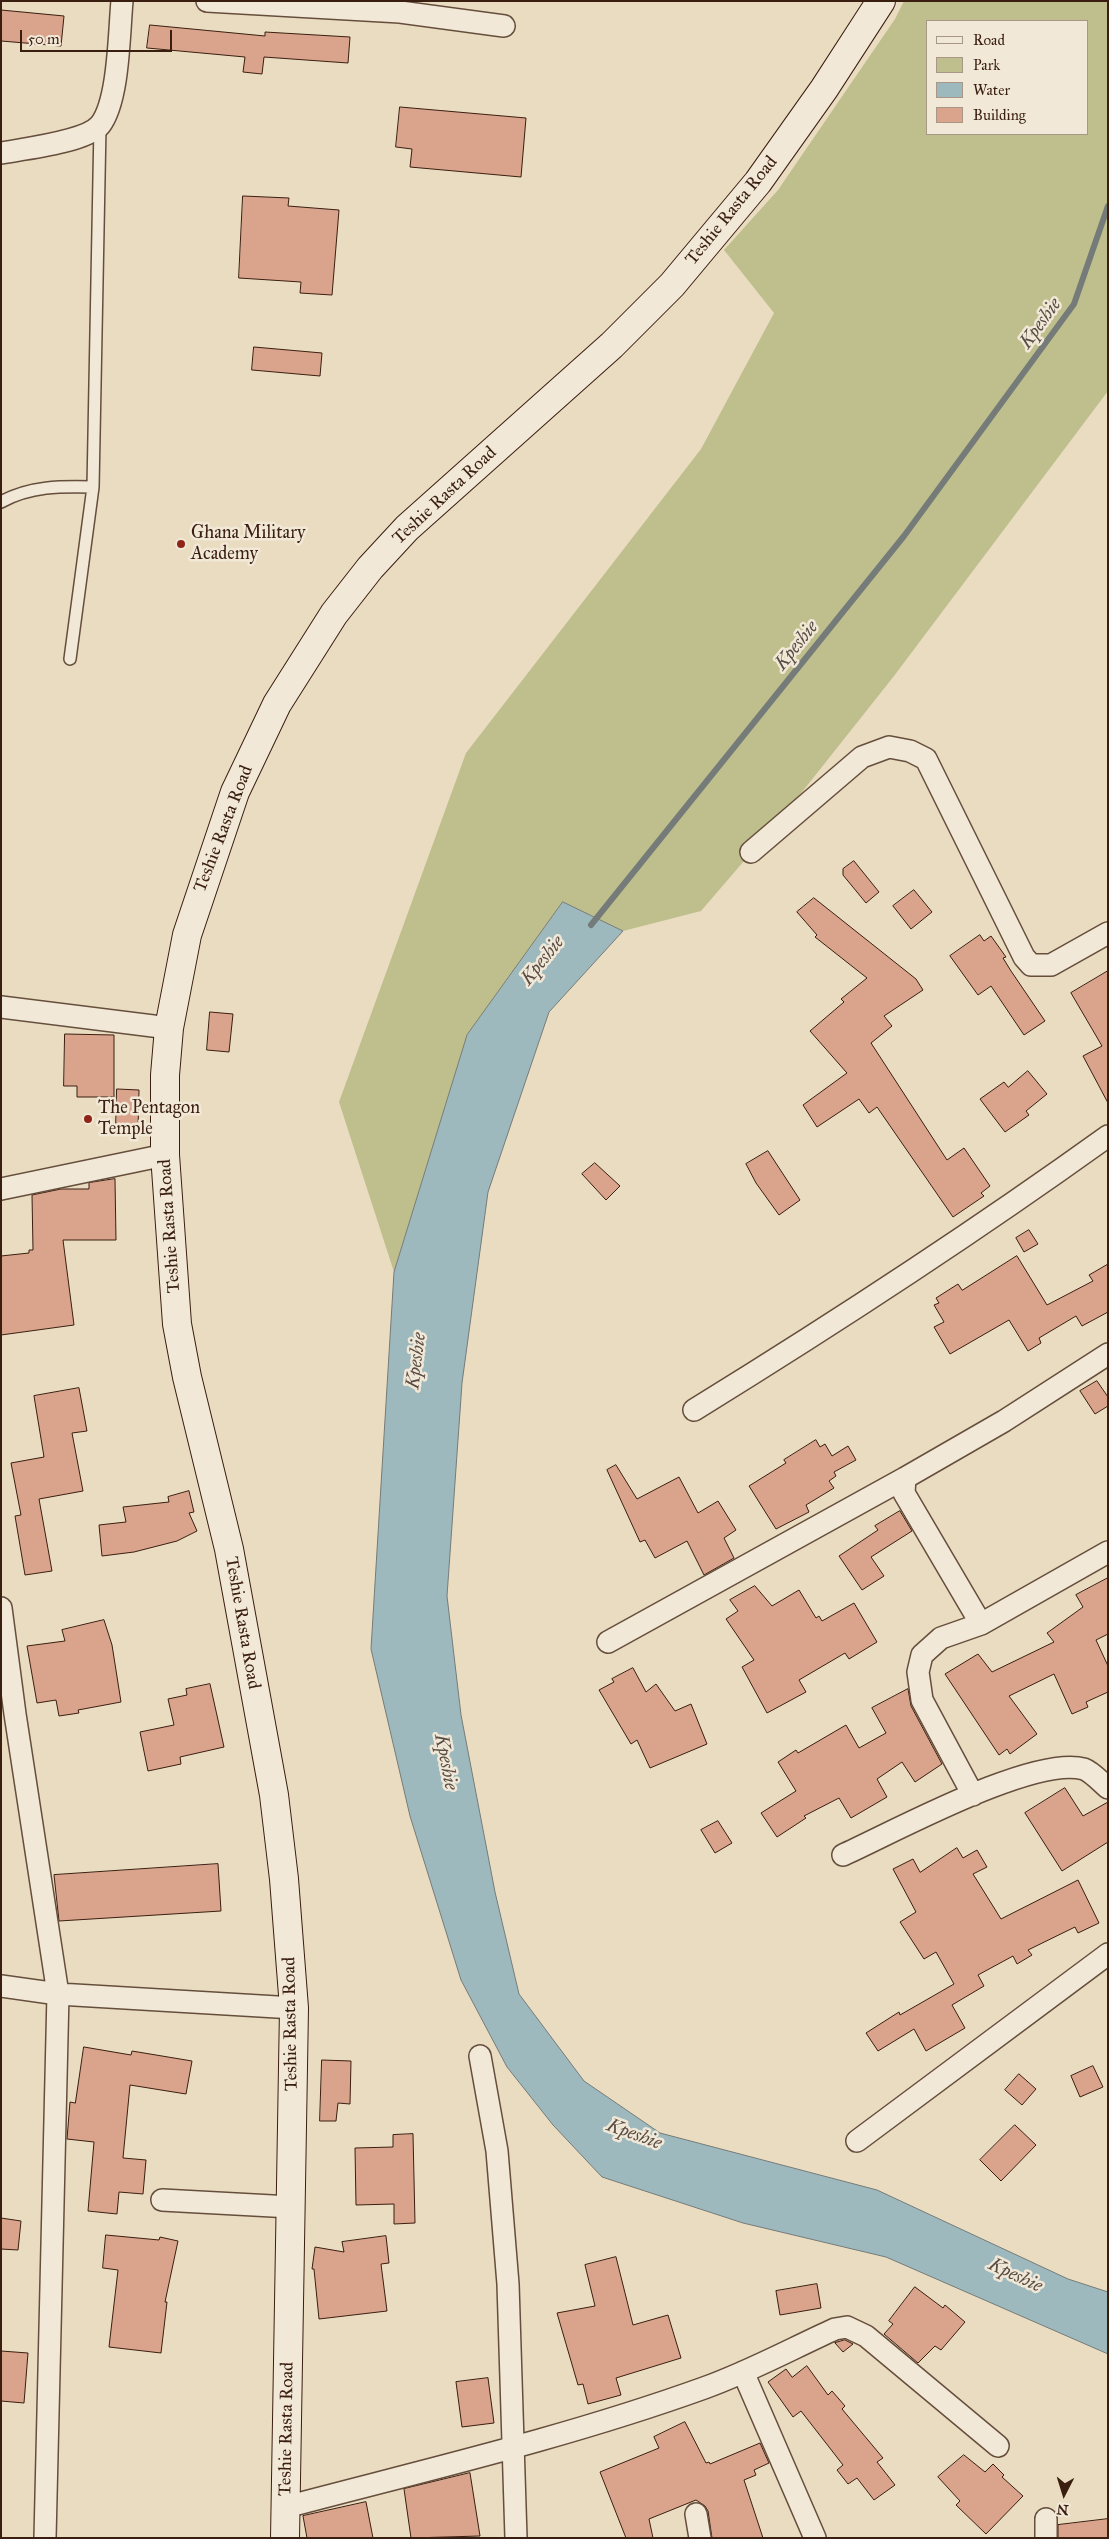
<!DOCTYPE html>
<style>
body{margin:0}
#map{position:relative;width:1109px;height:2539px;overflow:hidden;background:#eadcc1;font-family:"IM FELL Great Primer",serif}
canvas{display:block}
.frame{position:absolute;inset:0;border:2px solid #3a1e10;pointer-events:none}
.legend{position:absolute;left:926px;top:20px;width:162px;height:115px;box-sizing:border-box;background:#f1e8d7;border:1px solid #a89787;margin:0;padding:6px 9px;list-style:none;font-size:15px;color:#3a1e10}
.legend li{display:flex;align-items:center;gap:10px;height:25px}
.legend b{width:25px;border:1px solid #a89787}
.north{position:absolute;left:1039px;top:2469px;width:50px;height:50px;-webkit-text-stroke:4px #f1e8d7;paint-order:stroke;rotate:185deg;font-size:14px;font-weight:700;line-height:20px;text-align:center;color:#3a1e10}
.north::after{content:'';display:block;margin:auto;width:18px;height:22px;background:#3a1e10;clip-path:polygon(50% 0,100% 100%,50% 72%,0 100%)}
.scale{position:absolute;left:20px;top:30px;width:152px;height:22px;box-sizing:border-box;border:2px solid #3a1e10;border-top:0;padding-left:6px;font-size:15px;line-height:18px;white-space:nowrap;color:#3a1e10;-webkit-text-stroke:4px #f1e8d7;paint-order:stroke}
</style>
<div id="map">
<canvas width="1109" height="2539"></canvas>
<div class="frame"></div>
<ul class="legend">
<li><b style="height:6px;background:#f1e8d7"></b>Road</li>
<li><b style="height:14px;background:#bfbe8d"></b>Park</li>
<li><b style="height:14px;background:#9db9bd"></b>Water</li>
<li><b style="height:14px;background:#d9a38c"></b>Building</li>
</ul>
<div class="north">N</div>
<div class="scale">50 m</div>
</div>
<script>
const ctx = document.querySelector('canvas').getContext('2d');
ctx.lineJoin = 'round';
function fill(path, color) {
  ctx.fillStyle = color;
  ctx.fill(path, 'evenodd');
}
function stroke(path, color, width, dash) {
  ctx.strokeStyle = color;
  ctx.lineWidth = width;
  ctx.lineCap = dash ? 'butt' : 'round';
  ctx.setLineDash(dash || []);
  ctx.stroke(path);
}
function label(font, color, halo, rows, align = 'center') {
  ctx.font = font + ' "IM FELL Great Primer",serif';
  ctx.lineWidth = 5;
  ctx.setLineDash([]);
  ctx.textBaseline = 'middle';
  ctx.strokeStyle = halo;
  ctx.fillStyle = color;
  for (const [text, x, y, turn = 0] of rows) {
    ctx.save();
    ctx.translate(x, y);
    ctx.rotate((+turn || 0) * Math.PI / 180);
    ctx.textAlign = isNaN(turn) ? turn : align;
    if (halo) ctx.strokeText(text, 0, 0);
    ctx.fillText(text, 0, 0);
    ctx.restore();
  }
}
fill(new Path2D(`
 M904 1H1108V391L894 676 787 811 701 911 623 931 563 902 467 1035 394 1272 339 1102 466 753 701 449 774 313 724 250 778 190 895 19ZM928 21H1088V134H928Z`), '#bfbe8d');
const water = new Path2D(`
 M563 902 623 931 549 1012 488 1192 462 1383 447 1596 461 1715 495 1892 519 1994 584 2081 660 2133 877 2190 1068 2279 1108 2292V2354L886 2257 743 2223 602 2177 553 2125 507 2067 461 1980 410 1816 371 1649 394 1272 467 1035Z`);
fill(water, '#9db9bd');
stroke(water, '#757b78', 1);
stroke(new Path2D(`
 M591 925 904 536 1074 304 1108 206`), '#757b78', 6);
const building = new Path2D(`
 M1 10 64 16 61 46 1 41Z
 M150 25 265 36V32L350 37 348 63 264 57 262 74 243 72 245 57 147 48Z
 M400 107 526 118 521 177 410 167 412 149 396 147Z
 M243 196 289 198 288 206 339 210 332 295 300 293 301 282 239 278Z
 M254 347 322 353 320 376 252 370Z
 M854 861 879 892 866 903 843 875V869Z
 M914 890 932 912 911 929 893 906Z
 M814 898 916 979 923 990 884 1016 892 1026 871 1043 947 1160 964 1148 990 1186 981 1193 984 1196 953 1217 877 1107 869 1113 859 1099 817 1127 803 1105 847 1073 810 1031 844 1002 841 999 867 978 815 937 817 935 797 912Z
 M980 935 984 941 991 936 1006 957 1003 958 1011 971 1045 1021 1024 1035 991 986 978 995 950 956Z
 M1108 971V1103L1083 1056 1102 1046 1071 993Z
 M210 1012 233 1014 229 1052 207 1050Z
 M65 1034 114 1035V1097H77V1086H64Z
 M1028 1071 1047 1094 1026 1111 1029 1115 1005 1132 980 1099 1004 1082 1008 1087Z
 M117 1089 139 1090 138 1129 116 1128Z
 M768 1151 800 1200 779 1215 756 1183 746 1164Z
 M595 1163 620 1186 606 1200 582 1174Z
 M115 1179 116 1240H63L74 1325 1 1335V1256L29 1253V1250H33L32 1195 61 1189H89V1183Z
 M1029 1230 1038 1244 1024 1252 1016 1238Z
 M1017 1256 1047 1305 1093 1281 1089 1275 1108 1264V1312L1082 1326 1076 1316 1039 1338 1041 1343 1028 1351 1009 1320 950 1354 934 1327 944 1322 934 1305 939 1303 936 1298 958 1284 962 1290Z
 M1097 1381 1108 1397V1406L1095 1414 1080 1391Z
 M79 1388 87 1431 72 1433 83 1491 39 1499 52 1571 25 1575 15 1516 21 1515 11 1463 44 1457 34 1396Z
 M816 1440 820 1447 825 1444 832 1456 848 1446 856 1460 834 1472 836 1476 829 1481 834 1488 806 1505 809 1512 776 1529 749 1486 786 1463 784 1460Z
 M616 1465 637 1499 679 1477 698 1513 718 1501 736 1530 724 1538 734 1558 704 1575 687 1541 655 1558 645 1540 640 1542 607 1470Z
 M189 1491 194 1512 189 1513 197 1531 177 1541 134 1552 102 1556 99 1525 126 1522 123 1507 169 1502 168 1497Z
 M900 1511 912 1531 871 1557 884 1576 862 1590 839 1556 878 1530 875 1526Z
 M1108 1578V1634L1096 1640 1108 1666V1692L1086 1702 1088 1707 1072 1714 1054 1674 1009 1696 1037 1734 1010 1754 1007 1749 999 1755 945 1674 978 1654 992 1672 1054 1642 1047 1633 1083 1607 1076 1595Z
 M755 1586 772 1606 799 1590 816 1618 819 1616 822 1621 854 1603 877 1642 849 1659 845 1653 799 1680 806 1692 767 1713 742 1667 754 1660 726 1619 738 1611 730 1600Z
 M104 1620 112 1645 121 1702 78 1710 79 1713 59 1716 56 1700 37 1703 27 1646 65 1641 62 1630Z
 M633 1668 646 1692 656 1684 675 1711 691 1704 707 1744 650 1768 637 1740 631 1744 599 1690 614 1682 612 1679Z
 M210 1684 224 1747 180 1757 181 1764 148 1771 140 1732 174 1725 168 1699 187 1695 186 1689Z
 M908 1689 911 1706 942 1764 915 1782 902 1762 877 1779 887 1797 851 1818 839 1798 804 1816 806 1818 777 1837 761 1813 796 1791 778 1762 796 1750 798 1753 846 1725 859 1748 886 1733 872 1708Z
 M1065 1788 1083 1816 1108 1802V1842L1062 1871 1025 1813Z
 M718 1821 732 1843 715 1853 701 1830Z
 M957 1848 963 1858 977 1850 987 1867 973 1874 1001 1919 1078 1880 1099 1923 1078 1933 1075 1927 1028 1950 1032 1955 1017 1964 1013 1956 978 1975 984 1986 952 2005 965 2028 926 2051 914 2029 878 2051 866 2033 899 2012 900 2015 954 1984 936 1952 924 1959 900 1922 916 1912 893 1869 913 1859 920 1872Z
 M218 1864 221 1911 59 1921 54 1875Z
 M84 2047 131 2055 132 2051 192 2061 186 2094 130 2085 123 2158 146 2160 143 2194 119 2192 117 2214 88 2211 94 2142 67 2139 70 2102 75 2103Z
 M322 2060 351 2061 350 2104 338 2103 336 2121H320Z
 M1093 2066 1103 2087 1080 2097 1071 2076Z
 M1019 2074 1036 2089 1022 2105 1005 2090Z
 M1015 2125 1036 2145 1001 2181 980 2160Z
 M413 2134 415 2223 394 2224V2204L356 2205 355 2148 393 2147V2135Z
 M1 2218 21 2221 18 2250 1 2249Z
 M106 2235 159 2240 160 2237 178 2241 165 2302H167L161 2353 109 2347 118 2270 103 2268Z
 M386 2236 389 2263 381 2264 387 2311 319 2319 314 2269H312L315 2247 344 2252 342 2242Z
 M616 2257 633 2325 668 2315 681 2358 616 2378 621 2395 588 2404 583 2384 578 2385 557 2313 595 2306 585 2265Z
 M817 2284 821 2308 780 2315 776 2291Z
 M915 2287 943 2308 945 2305 965 2322 941 2350 935 2346 918 2363 884 2334 893 2324 889 2321Z
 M845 2340 853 2344 843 2352 835 2343Z
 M1 2351 28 2353 24 2403 1 2401Z
 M807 2366 828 2395 832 2391 845 2406 842 2409 883 2458 877 2462 895 2485 874 2500 857 2478 848 2484 837 2470 843 2465 801 2411 793 2417 768 2382 786 2369 792 2377Z
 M488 2378 494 2423 462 2427 456 2382Z
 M685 2422 706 2463 709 2462 710 2464 760 2443 769 2463 754 2470 756 2475 744 2480 763 2538H712L708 2511 705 2506 696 2500 649 2519 653 2538H626L600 2472 659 2448 654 2437Z
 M964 2455 985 2472 993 2464 1004 2475 1002 2477 1023 2496 986 2534 956 2505 960 2501 938 2477Z
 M470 2473 480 2536 411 2538 404 2489Z
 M366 2502 373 2538H307L303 2516Z
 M1108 2519V2538H1058V2525Z`);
fill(building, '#d9a38c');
stroke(building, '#3a1e10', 1);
const lane = new Path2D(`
 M1 502C30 486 61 486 93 487
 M70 659 93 487 100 126`);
const street = new Path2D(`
 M207 1 400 12 504 26
 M1 153C23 149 86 142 100 125 119 101 119 33 122 1
 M751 852 862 757 889 747 910 751 926 759 1024 957 1031 965H1051L1108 933
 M1 1007 169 1028
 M1 1189 165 1155
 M694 1410C835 1323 973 1233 1108 1136
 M1 1608 15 1714 58 1994 45 2538
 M981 1624 904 1493 905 1478 1004 1421 1108 1354
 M608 1642 905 1478
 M973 1795 922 1700 918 1672 922 1655 941 1638 981 1624 1108 1552
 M843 1855C894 1832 1034 1755 1084 1769 1092 1772 1102 1783 1108 1788
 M1 1986 58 1994 294 2008
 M480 2056 497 2151 508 2284 516 2538
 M857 2141 1108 1954
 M162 2200 291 2207
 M743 2372 815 2538
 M286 2507C426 2470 568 2437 704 2388 749 2372 791 2349 835 2329L847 2327 866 2336 998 2446
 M696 2514 700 2538
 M1046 2538V2519`);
const secondary = new Path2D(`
 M285 2538 294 2008 284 1879 274 1795 229 1549 187 1377 177 1324 165 1155V1075L169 1028 187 935 235 792 277 704 334 614 370 568 407 528 612 345 672 285 758 182 824 89 881 1`);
stroke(lane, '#664e3c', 14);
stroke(street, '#664e3c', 24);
stroke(secondary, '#3a1e10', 30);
stroke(lane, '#f1e8d7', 11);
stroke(street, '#f1e8d7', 21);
stroke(secondary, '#f1e8d7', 28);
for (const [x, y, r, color] of [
 [181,544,5,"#8f2418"],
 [88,1119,5,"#8f2418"]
]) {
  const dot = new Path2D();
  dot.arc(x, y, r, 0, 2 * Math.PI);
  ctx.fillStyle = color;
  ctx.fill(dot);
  stroke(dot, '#f1e8d7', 2);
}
label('18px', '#3a1e10', '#f1e8d7', [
 ["Teshie Rasta Road",732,211,-51],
 ["Teshie Rasta Road",445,496,-43],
 ["Teshie Rasta Road",224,829,-69],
 ["Teshie Rasta Road",170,1226,-94],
 ["Teshie Rasta Road",242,1623,80],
 ["Teshie Rasta Road",291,2024,-91],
 ["Teshie Rasta Road",287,2429,-89]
]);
label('18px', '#3a1e10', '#f1e8d7', [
 ["Ghana Military",191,534],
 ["Academy",191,555],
 ["The Pentagon",98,1109],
 ["Temple",98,1130]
], 'left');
label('italic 19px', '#584c44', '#f1e8d7', [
 ["Kpeshie",1041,324,-54],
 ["Kpeshie",797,646,-51],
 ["Kpeshie",543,961,-51],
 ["Kpeshie",417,1361,-83],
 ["Kpeshie",445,1762,79],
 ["Kpeshie",634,2135,20],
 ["Kpeshie",1015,2276,25]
]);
</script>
